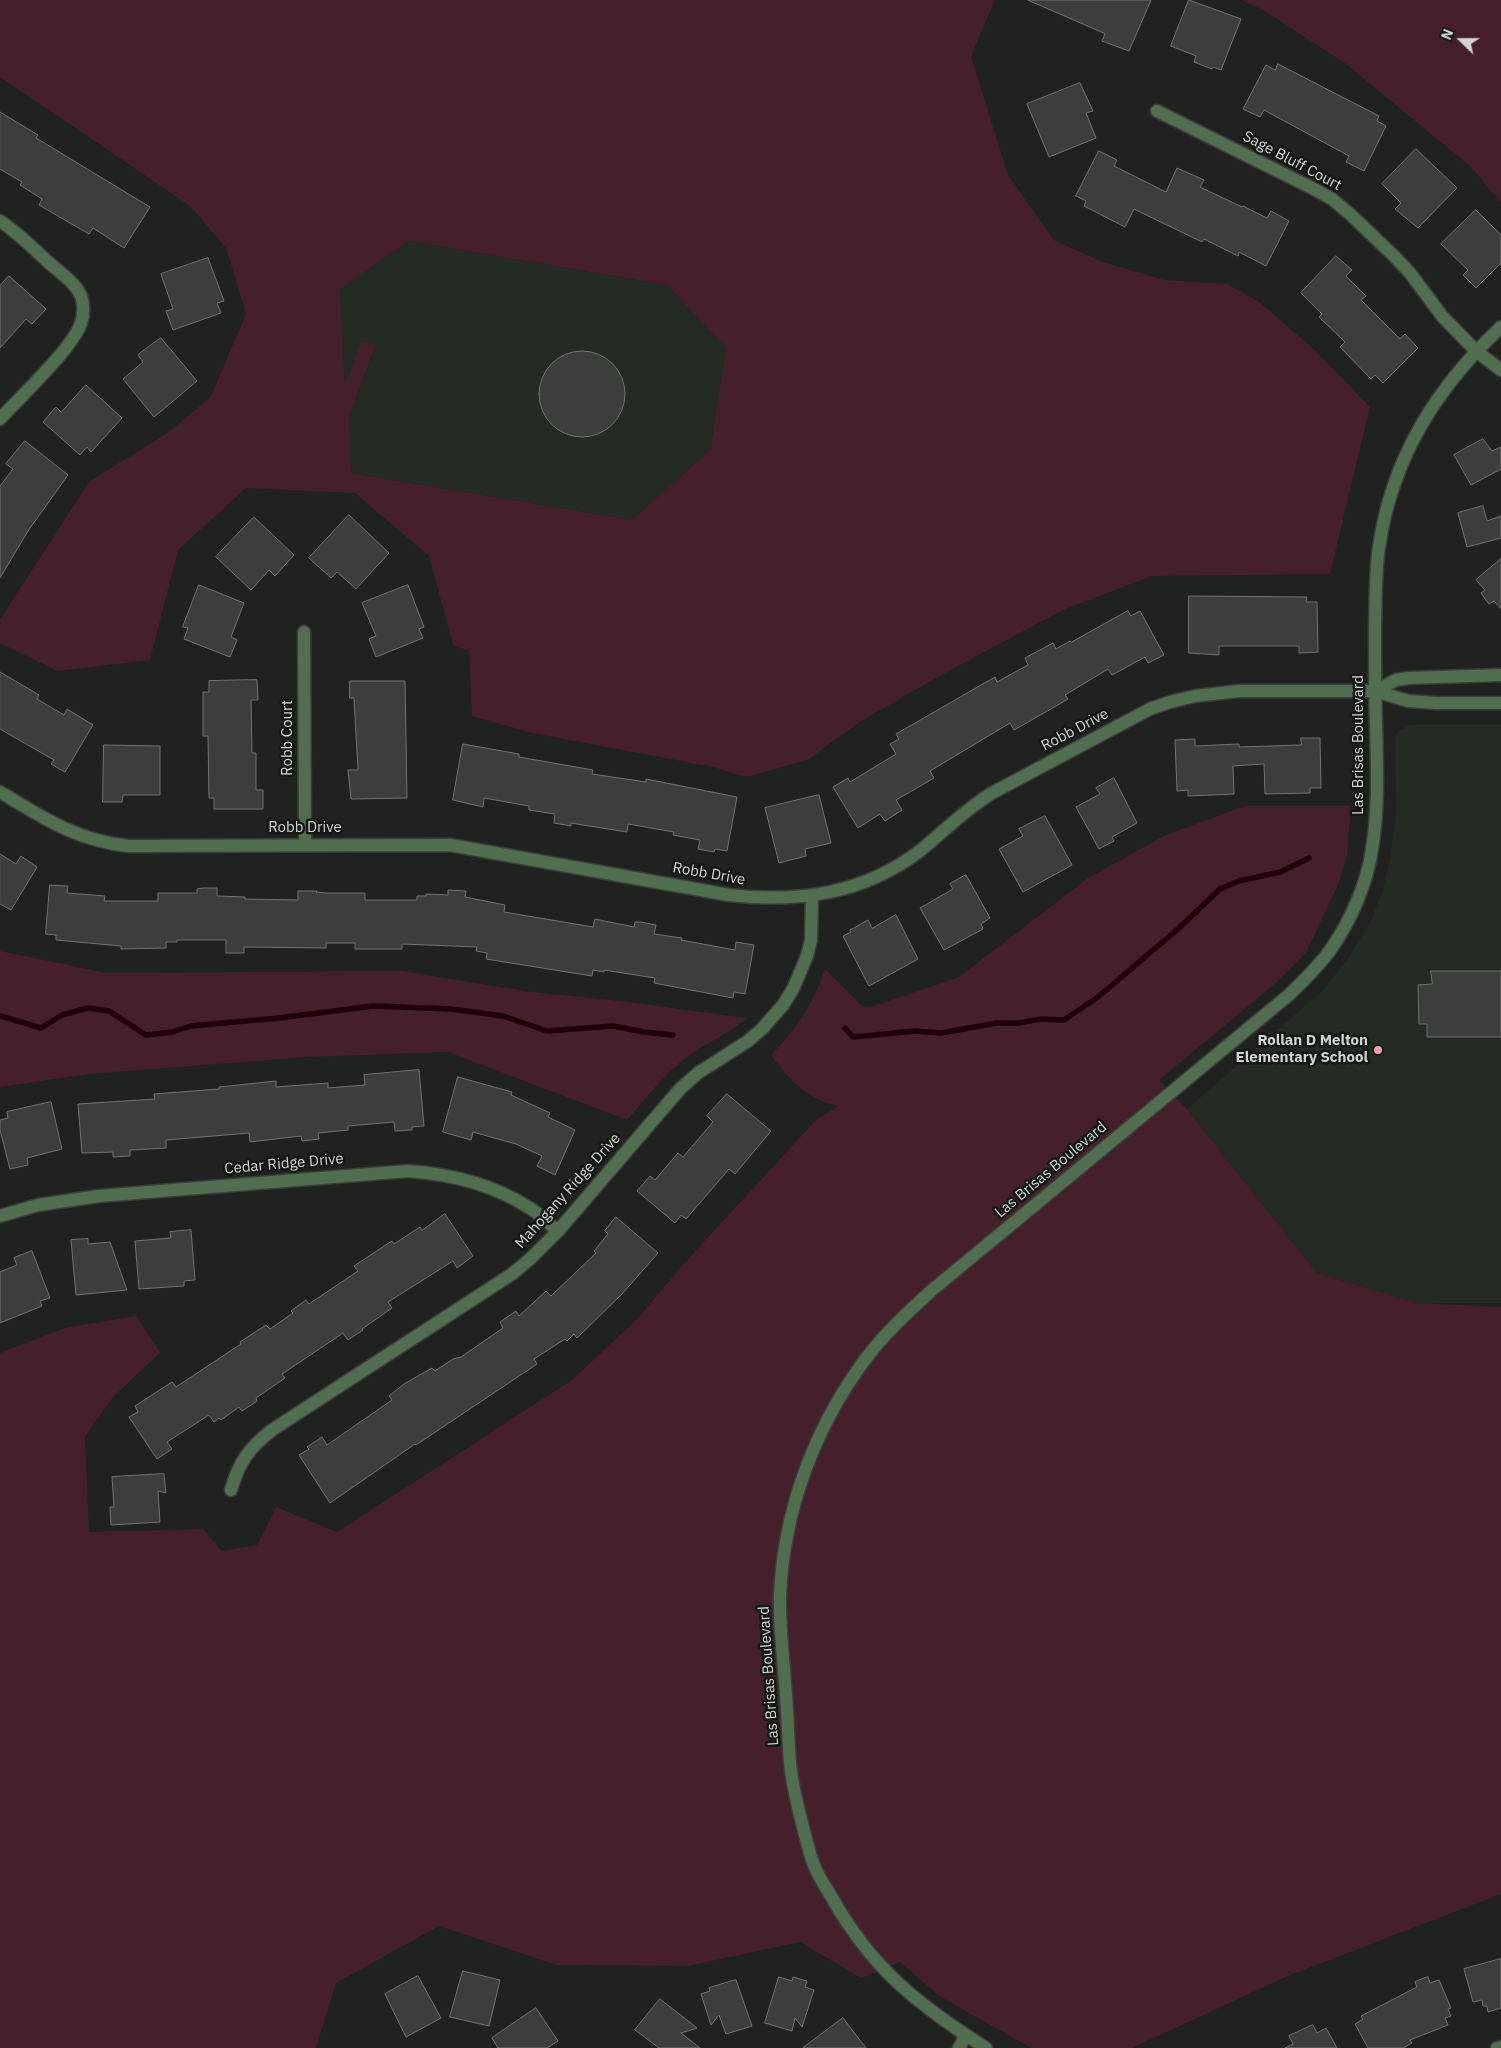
<!DOCTYPE html>
<style>
body{margin:0}
#map{position:relative;width:1501px;height:2048px;overflow:hidden;background:#1f221e;font-family:"IBM Plex Sans",sans-serif}
canvas{display:block}
.north{position:absolute;left:1436px;top:15px;width:50px;height:50px;-webkit-text-stroke:4px #151915;paint-order:stroke;rotate:292deg;font-size:14px;font-weight:700;line-height:20px;text-align:center;color:#d2d4d2}
.north::after{content:'';display:block;margin:auto;width:18px;height:22px;background:#d2d4d2;clip-path:polygon(50% 0,100% 100%,50% 72%,0 100%)}
</style>
<div id="map">
<canvas width="1501" height="2048"></canvas>
<div class="north">N</div>
</div>
<script>
const ctx = document.querySelector('canvas').getContext('2d');
ctx.lineJoin = 'round';
function fill(path, color) {
  ctx.fillStyle = color;
  ctx.fill(path, 'evenodd');
}
function stroke(path, color, width, dash) {
  ctx.strokeStyle = color;
  ctx.lineWidth = width;
  ctx.lineCap = dash ? 'butt' : 'round';
  ctx.setLineDash(dash || []);
  ctx.stroke(path);
}
function label(font, color, halo, rows, align = 'center') {
  ctx.font = font + ' "IBM Plex Sans",sans-serif';
  ctx.lineWidth = 5;
  ctx.setLineDash([]);
  ctx.textBaseline = 'middle';
  ctx.strokeStyle = halo;
  ctx.fillStyle = color;
  for (const [text, x, y, turn = 0] of rows) {
    ctx.save();
    ctx.translate(x, y);
    ctx.rotate((+turn || 0) * Math.PI / 180);
    ctx.textAlign = isNaN(turn) ? turn : align;
    if (halo) ctx.strokeText(text, 0, 0);
    ctx.fillText(text, 0, 0);
    ctx.restore();
  }
}
fill(new Path2D(`
 M409 241 666 285 726 348 710 450 633 520 351 473 349 416 376 346 345 385 340 288Z
 M1410 725H1501V1303H1417L1317 1273 1187 1109 1322 991 1349 957 1370 922 1382 893 1390 859 1396 814 1395 738 1398 731Z`), '#232b22');
fill(new Path2D(`
 M0 0H995L971 56 1008 175 1054 240 1100 261 1164 280 1227 284 1258 301 1316 351 1370 407 1330 574 1152 576 1065 609 936 678 861 721 809 759 747 777 713 767 532 733 472 716 469 651 453 645 429 556 355 493 246 488 178 550 150 660 57 671 0 643V619L90 481 166 434 210 398 246 314 226 248 190 206 0 77ZM409 241 666 285 726 348 710 450 632 520 351 473 349 416 376 345 361 342 345 384 340 289Z
 M1241 0H1501V203L1471 167 1346 64 1265 11Z
 M1245 806H1351L1347 856 1338 885 1306 953 1276 983 1159 1080 1187 1109 1317 1273 1417 1303 1501 1307V1894L1288 1976 1132 2048H1031L939 1996 900 1962 861 1978 800 1942 688 1966 557 1965 439 1926 336 1983 316 2048H0V1353L65 1328 136 1316 160 1353 113 1397 85 1437 89 1532 203 1529 222 1551 257 1545 276 1507 337 1532 572 1380 637 1319 688 1259 816 1120 839 1106C833 1104 826 1103 820 1100 798 1090 785 1074 771 1055 795 1031 814 1002 825 969L862 1006 871 1007 959 977 1088 878 1164 836Z
 M0 951 107 973 402 971 532 992 620 1001 747 1018C727 1035 702 1045 682 1061 661 1078 645 1100 627 1120L448 1052 307 1057 89 1074 0 1087Z`), '#451f29');
stroke(new Path2D(`
 M0 1016 41 1028 62 1015 88 1008 109 1011 146 1035 172 1032 191 1026 279 1018 373 1006 451 1009 503 1016 547 1031 613 1026 644 1032 673 1035
 M845 1028 853 1037 915 1031 941 1033 997 1023H1019L1040 1019 1064 1020 1098 997 1179 928 1220 889 1239 881 1280 872 1309 858`), '#200007', 5.5);
const building = new Path2D(`
 M1028 0H1151L1129 51 1102 41 1105 34Z
 M1189 0 1241 19 1221 70 1213 67 1212 69 1194 62 1196 56 1171 46Z
 M1278 64 1379 116 1377 121 1386 126 1364 171 1346 162 1349 156 1264 110 1260 117 1243 109 1266 65 1275 70Z
 M1080 83 1093 111 1086 113 1096 138 1049 157 1027 104Z
 M0 112 38 135 36 138 150 207 124 248 93 228 89 234 39 205 42 199 20 185 22 182 0 169Z
 M1416 149 1457 188 1418 228 1395 209 1401 203 1382 184Z
 M1099 151 1117 160 1114 166 1166 192 1177 168 1204 180 1200 187 1242 207 1243 206 1267 218 1271 211 1289 221 1266 266 1239 252 1238 256 1204 239 1202 242 1134 209 1125 227 1084 206 1086 201 1076 196Z
 M1476 210 1501 235V263L1476 288 1463 275 1468 270 1441 244Z
 M1336 256 1352 270 1346 276 1366 296 1361 300 1400 339 1405 334 1418 348 1383 383 1375 375 1371 379 1340 347 1345 342 1319 317 1322 314 1301 293Z
 M208 258 224 301 217 303 221 313 173 330 166 311 173 309 161 274Z
 M9 276 46 309 32 324 26 319 0 348V286Z
 M161 338 197 381 154 417 123 379 143 362 138 355Z
 M539 394a43 43 0 1 1 86 0a43 43 0 1 1-86 0Z
 M86 385 122 418 91 452 87 447 80 455 43 422 56 407 61 412Z
 M1483 439 1492 451 1501 447V469L1471 485 1454 455Z
 M25 441 68 475 28 531 0 578V486L13 469 6 464Z
 M1483 506 1487 521 1501 516V538L1467 547 1458 513Z
 M349 515 389 553 356 589 337 572 331 578 309 558Z
 M254 517 294 555 275 576 269 570 251 590 216 557Z
 M1501 559V609L1494 601 1489 604 1481 593 1485 590 1476 580Z
 M199 585 244 603 231 637 237 640 230 657 184 639 188 628 183 627Z
 M408 585 424 627 419 629 423 638 376 657 369 639 376 636 362 603Z
 M1189 596 1307 597 1306 602H1317L1318 652 1299 653V646H1219V655L1189 653Z
 M1128 611 1131 616 1140 611 1164 655 1148 663 1145 657 1112 675 1108 669 1065 695 1068 699 1030 721 1014 730 1010 723 930 771 934 778 896 800 902 810 885 821 880 814 858 828 833 787 848 778 850 782 896 754 890 744 899 739 896 734 995 677 997 682 1028 665 1025 658 1053 643 1056 649 1070 641 1071 642Z
 M0 672 39 695 37 699 64 715 67 709 93 725 65 772 51 764 54 760 0 729Z
 M257 680 258 700H251L252 753H256V790H263V809H214V798H209L208 736H203V692H209V681Z
 M350 681H405L407 798 351 799 348 770H358L354 698H350Z
 M1301 738H1320L1321 788H1310V793L1265 794 1264 764 1233 766 1234 794 1188 796V790L1177 791 1175 740 1195 739V746L1239 744V747L1301 745Z
 M463 744 519 754V757L593 770 592 774 646 782V779L737 797 727 851 715 849 714 852 698 849 700 840 673 835 674 832 628 824 627 832 583 825 571 823V826L554 823 555 814 529 810V806L484 798 483 807 453 800Z
 M104 745 160 746V795H123L122 802H103Z
 M1114 778 1137 823 1112 837 1114 841 1099 849 1076 807 1100 794 1096 788Z
 M819 795 831 843 805 849 806 856 779 863 765 808Z
 M1045 816 1072 865 1023 892 999 849 1023 836 1019 829Z
 M0 854 16 864 21 856 37 867 11 910 0 904Z
 M966 875 990 918 981 924 983 929 944 950 920 908 953 889 950 884Z
 M50 885 68 886 67 893 105 896 104 901H158V893H197V889L203 888H217V896L245 897V899L298 900V891H317L316 892 326 893H365V900H417V896H426V894L448 895V890L466 891 465 897 505 905 504 912 593 927 595 919 634 927 635 922H641L656 925 654 934 682 938 681 940 735 950 736 942 754 945 745 994 734 992 733 998 654 983 655 978 604 970V972L593 970 592 976 486 959 487 953 476 951 477 947 402 944V949H355V943H326V948L244 947V953H226V940H177V942H166V948L121 949V946L56 940V935L46 934Z
 M896 915 918 959 869 986 843 936 851 932 850 930 868 920 872 928Z
 M1431 971H1501V1037H1427V1024H1419L1418 985 1432 984Z
 M419 1070 424 1126 412 1127V1130L395 1131 394 1122 348 1126V1130L318 1133 319 1139 302 1141 301 1136 250 1142 249 1133 166 1140V1148L130 1150V1156L113 1157V1152L82 1153 78 1104 155 1099 154 1094 219 1089V1087L276 1081V1087L328 1083V1088L365 1085 364 1075Z
 M458 1077 512 1092 511 1095 550 1113 548 1117 575 1130 555 1175 537 1166 542 1156 516 1144 473 1132 471 1140 443 1132Z
 M727 1094 771 1131 735 1174 729 1169 686 1219 681 1215 675 1223 637 1191 650 1176 655 1180 678 1153 683 1157 713 1122 707 1116Z
 M51 1102 62 1149 27 1158 28 1165 10 1169 0 1130V1120L8 1118 7 1112Z
 M445 1214 473 1256 457 1268 453 1261 388 1302 392 1308 362 1329 363 1330 348 1340 343 1333 282 1374 285 1378 256 1398 257 1401 242 1411 239 1407 221 1420 219 1418 214 1422 209 1415 167 1442 172 1449 157 1459 129 1417 138 1412 135 1406 172 1382 176 1387 241 1344 240 1342 266 1325 270 1329 293 1313 291 1311 306 1300 309 1304 358 1271 354 1266 392 1241 394 1244 420 1227 422 1230Z
 M616 1217 658 1253 622 1294 577 1338 574 1334 567 1341 565 1339 534 1359 537 1364 416 1445 415 1444 330 1503 299 1455 309 1449 307 1447 322 1437 327 1445 392 1400 389 1396 404 1384 432 1368 435 1371 453 1359 461 1357 503 1328 500 1322 516 1311 519 1316 546 1291 551 1296 596 1253 594 1251 608 1234 605 1231Z
 M191 1230 195 1280 184 1281V1286L139 1289 135 1241 171 1238 170 1232Z
 M88 1239V1244L110 1242 127 1290 76 1295 71 1240Z
 M32 1251 50 1298 40 1301 42 1306 0 1323V1272L17 1265 14 1258Z
 M164 1474 166 1493 158 1491 160 1522 111 1525 110 1507H114L112 1477Z
 M1501 1959V2008L1488 2012 1487 2006H1483L1482 2000 1473 2002 1464 1969Z
 M463 1971 500 1980 489 2026 450 2017Z
 M418 1976 441 2018 406 2037 385 1994Z
 M779 1977 792 1981 793 1977 807 1981 805 1987 814 1990 802 2027 795 2018 792 2031 765 2023Z
 M1428 1977 1430 1983 1439 1980 1451 2008 1448 2009 1451 2016 1445 2018 1448 2025 1410 2040 1412 2043 1403 2048H1368L1355 2024 1363 2019 1361 2016 1417 1987 1415 1982Z
 M736 1980 752 2026 726 2034 719 2015 711 2025 701 1994 710 1991 709 1988Z
 M660 1999 697 2028 681 2033 700 2048H659L635 2030Z
 M536 2008 558 2041 547 2048H498L492 2038Z
 M843 2018 866 2048H803Z
 M1313 2025 1317 2033 1326 2028 1337 2048H1285L1293 2044 1289 2036Z`);
fill(building, '#3b3f3a');
stroke(building, '#717570', 1);
const minor = new Path2D(`
 M1157 111 1312 188 1332 199 1351 215 1394 256 1410 273 1442 316 1476 351 1501 370
 M0 221C17 232 32 247 47 261 58 271 75 282 81 296 84 304 84 315 81 323 73 348 20 397 0 419
 M304 632 305 844
 M1375 691 1396 680 1408 678 1501 675
 M0 792C44 818 75 840 128 846L450 845 729 895C798 903 864 894 921 850 945 830 966 809 992 793L1150 709 1170 702 1195 696 1239 691H1375L1408 701 1436 703H1501
 M0 1216 38 1205 99 1196 408 1171C450 1174 492 1184 528 1207 539 1213 548 1223 558 1231
 M231 1490C239 1462 249 1448 272 1430L512 1274 530 1259 558 1231 680 1089 698 1073 748 1041 762 1029 783 1005 793 989 807 956 811 940 812 896
 M959 2048 966 2035
 M986 2048C918 2005 871 1968 831 1896 825 1886 818 1876 814 1865 810 1856 808 1845 805 1835 799 1811 792 1787 790 1762 788 1740 788 1718 786 1696 784 1662 779 1628 780 1595 784 1510 814 1429 864 1361 883 1335 907 1313 931 1291L1290 994C1304 980 1319 966 1331 949 1351 920 1367 884 1372 849 1379 808 1377 766 1376 724 1375 692 1375 659 1375 626 1376 600 1375 573 1379 547 1392 458 1436 388 1501 327
 M1497 2048 1501 2047`);
stroke(minor, '#3c3e3b', 15);
stroke(minor, '#516e50', 12);
for (const [x, y, r, color] of [
 [1378,1050,5,"#f29aae"]
]) {
  const dot = new Path2D();
  dot.arc(x, y, r, 0, 2 * Math.PI);
  ctx.fillStyle = color;
  ctx.fill(dot);
  stroke(dot, '#151915', 2);
}
label('15px', '#d2d4d2', '#151915', [
 ["Sage Bluff Court",1292,161,28],
 ["Robb Drive",1075,730,-28],
 ["Robb Court",288,738,-90],
 ["Las Brisas Boulevard",1359,745,-90],
 ["Robb Drive",305,828],
 ["Robb Drive",709,874,10],
 ["Cedar Ridge Drive",284,1164,-5],
 ["Las Brisas Boulevard",1051,1170,-40],
 ["Mahogany Ridge Drive",568,1191,-48],
 ["Las Brisas Boulevard",769,1676,-94]
]);
label('bold 15px', '#d2d4d2', '#151915', [
 ["Rollan D Melton",1368,1041],
 ["Elementary School",1368,1058]
], 'right');
</script>
